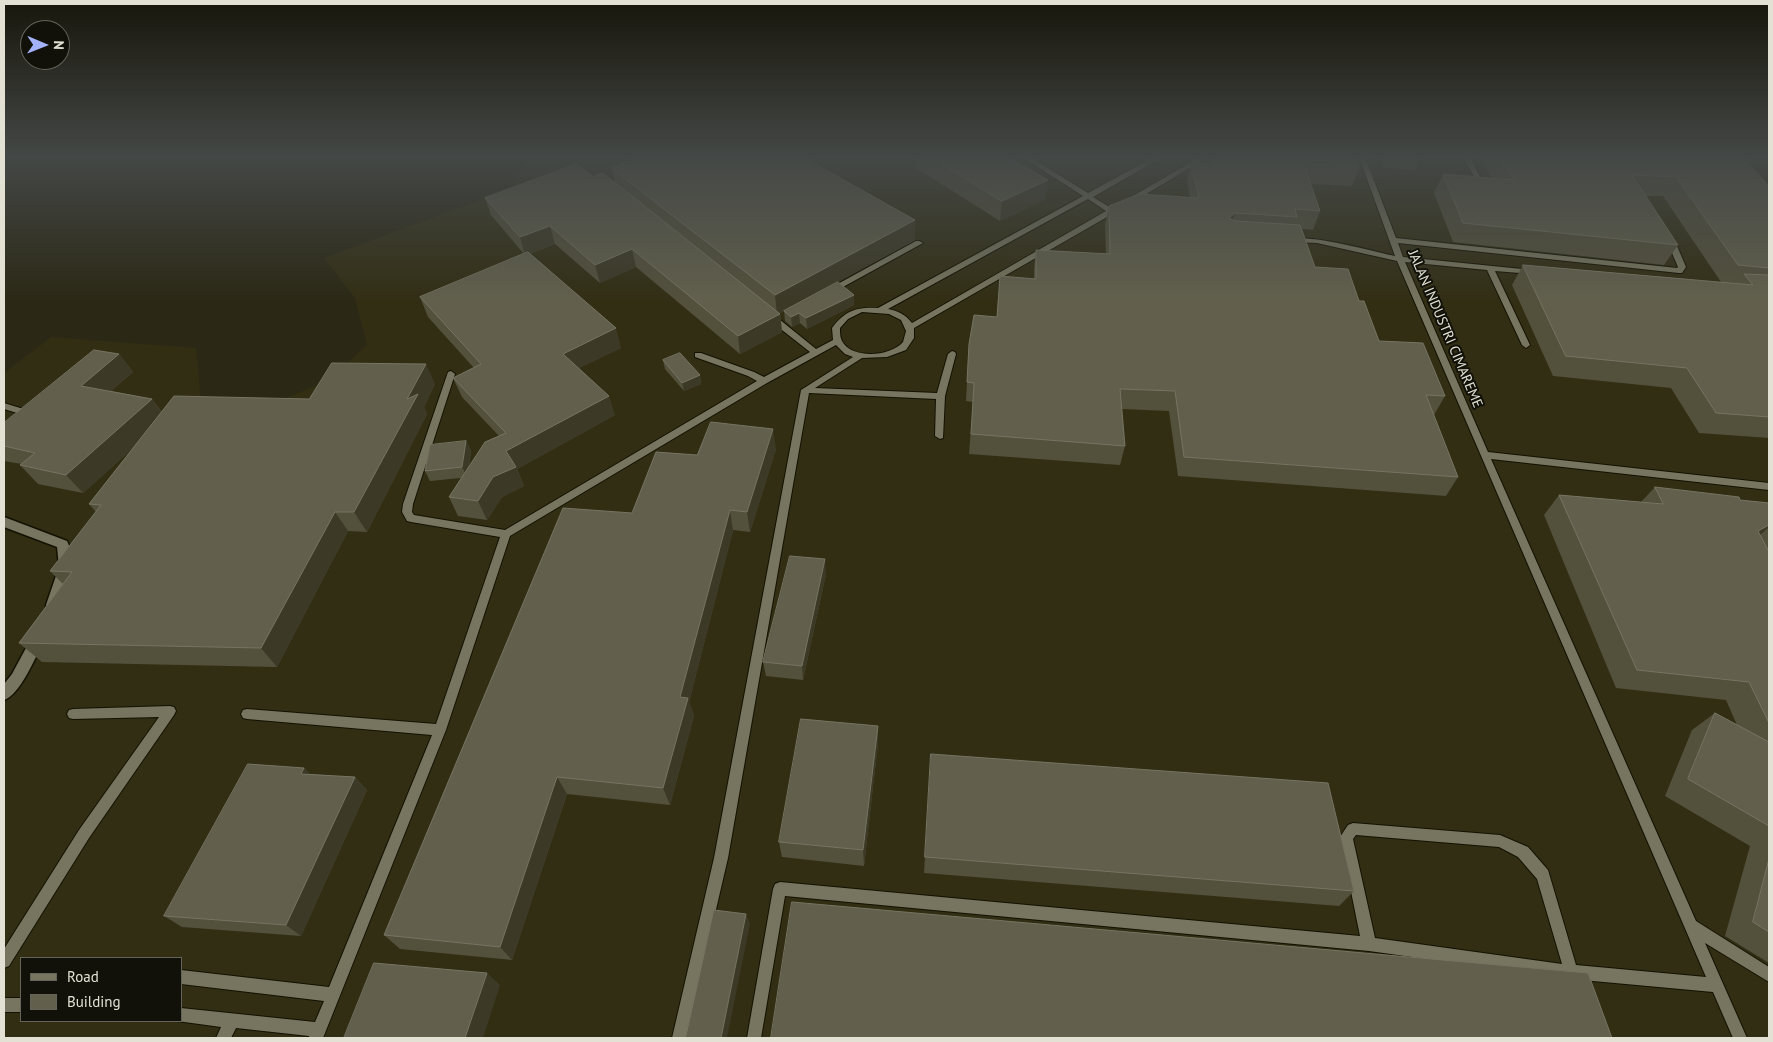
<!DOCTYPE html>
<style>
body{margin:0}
#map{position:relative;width:1773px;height:1042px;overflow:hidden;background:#2b2815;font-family:"PT Sans",sans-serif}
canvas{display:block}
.frame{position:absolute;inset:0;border:5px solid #e2e1d4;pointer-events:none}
.legend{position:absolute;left:20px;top:957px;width:162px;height:65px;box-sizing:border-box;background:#121109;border:1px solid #65645a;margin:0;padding:6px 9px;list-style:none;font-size:15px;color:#e2e1d4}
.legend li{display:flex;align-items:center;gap:10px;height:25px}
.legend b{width:25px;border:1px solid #65645a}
.north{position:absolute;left:20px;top:20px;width:50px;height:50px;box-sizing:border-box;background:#121109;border:1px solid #65645a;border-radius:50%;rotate:91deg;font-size:14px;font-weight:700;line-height:20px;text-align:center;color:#e2e1d4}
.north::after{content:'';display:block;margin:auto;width:18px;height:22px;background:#a4b2fc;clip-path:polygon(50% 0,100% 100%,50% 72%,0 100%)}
</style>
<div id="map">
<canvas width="1773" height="1042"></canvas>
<div class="frame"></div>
<ul class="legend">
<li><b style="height:6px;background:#77755f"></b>Road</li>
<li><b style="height:14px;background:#62604d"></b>Building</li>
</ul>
<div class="north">N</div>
</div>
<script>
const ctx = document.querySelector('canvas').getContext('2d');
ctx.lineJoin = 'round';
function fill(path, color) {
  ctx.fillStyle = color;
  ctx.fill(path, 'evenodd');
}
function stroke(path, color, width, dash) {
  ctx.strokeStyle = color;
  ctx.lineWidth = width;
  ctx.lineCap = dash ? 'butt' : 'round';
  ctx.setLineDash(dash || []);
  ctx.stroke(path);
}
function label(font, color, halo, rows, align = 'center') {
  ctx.font = font + ' "PT Sans",sans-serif';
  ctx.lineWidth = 4;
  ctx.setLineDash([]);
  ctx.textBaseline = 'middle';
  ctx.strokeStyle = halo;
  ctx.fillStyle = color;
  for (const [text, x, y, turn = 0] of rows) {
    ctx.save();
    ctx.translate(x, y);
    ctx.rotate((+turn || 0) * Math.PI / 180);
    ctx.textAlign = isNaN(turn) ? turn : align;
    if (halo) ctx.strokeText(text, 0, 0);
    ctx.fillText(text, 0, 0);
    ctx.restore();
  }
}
fill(new Path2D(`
 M528 157H1769V1038H4V373L51 337 196 348 201 402 271 404 327 381 367 345 355 298 324 258 510 189ZM21 958H181V1021H21Z`), '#322e14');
const lane = new Path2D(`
 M1022 157H1030L1088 193 1154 157H1163L1093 197 1111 208 1118 205 1122 207 1121 209 914 328V338L906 350 887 357 862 358 815 388 937 393 948 354 952 351 955 352 956 354 945 396 943 438 940 439 935 436 936 399 809 393 728 858 686 1038H672L714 858 801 390 853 357 845 354 836 345 767 383 510 536 446 730 323 1038H309V1036L236 1028 231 1038H216L221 1027 177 1021H181V1008L315 1022 324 1001 181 984V970L329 987 432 735 247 719 243 718 241 714 243 710 247 709 436 724 500 537 411 522 407 521 402 512 403 504 448 372 451 371 455 374 413 504 412 512 414 515 505 530 757 381 748 376 695 357V353H701L754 372 764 377 810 352 768 319V315H774L816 349 833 340 832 328C845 311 856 307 878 308L1083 196ZM1088 199 1106 211 912 323C905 314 898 311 888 309ZM862 312 889 314 901 320 906 331 903 342C891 356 856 359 844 344 840 339 840 334 840 328L848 319Z
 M1200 157H1208L1133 202 1126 200Z
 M1359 157H1365L1396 238 1677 268 1678 267 1666 239 1670 237 1674 239 1686 267 1682 273H1679L1398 243 1403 257 1532 270 1536 272 1532 274 1495 271 1530 345 1526 348 1522 345 1487 270 1405 262 1488 452 1769 483V490L1491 459 1696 921 1769 967V982L1705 943 1747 1038H1733L1713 992 1571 979 1369 951 785 896 761 1038H747L773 889 775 884 780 882 1360 936 1340 837 1348 825 1353 823 1500 835 1528 847 1548 870 1576 965 1706 977 1397 261 1317 243 1294 242 1290 240C1303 232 1377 252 1395 256ZM1356 835 1499 847 1518 857 1537 879 1562 964 1375 938 1353 839Z
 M1463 157H1470L1482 181 1481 182H1477Z
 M916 241H919L923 243 832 293H826L825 291Z
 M4 403 33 412 35 414 30 417 4 409Z
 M170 706 174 707 176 711 174 715 89 838 9 966 4 968V949L79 830 159 717 73 719 69 718 67 714 69 710 73 709Z
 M4 998H21V1012H4Z`);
const street = new Path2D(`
 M4 517 67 541C78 562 68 588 58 609L53 610 48 609 46 605 59 567 57 547 4 527Z
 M38 633 43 635 45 639 43 643C35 658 20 695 4 700V684L12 674 33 635Z`);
stroke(lane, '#131101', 2);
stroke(street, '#131101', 3);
fill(lane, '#77755f');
fill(street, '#77755f');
fill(new Path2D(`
 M916 157H1008L1045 199 1000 221 916 168Z
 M1213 157 1359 167 1352 186 1311 184 1320 211 1313 230 1302 229 1315 267 1359 301 1379 341 1445 396 1434 415 1458 477 1446 496 1178 476 1169 411 1122 409 1125 446 1120 465 969 454 973 402 966 401 969 344 997 317 1000 276 1034 279V269L1036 250 1106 254 1105 225 1109 206 1190 197 1187 181 1191 163 1209 164Z
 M1380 157H1418L1419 160 1415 170 1383 167Z
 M1479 157H1742L1769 186V438L1699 433 1671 388 1553 376 1512 285 1523 265 1721 282 1663 196H1645L1678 245 1664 265 1453 242 1434 193 1443 174 1492 178Z
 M611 168 915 240 780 313 782 332 740 354 636 267 600 283 555 244 529 254 621 348 579 368 615 415 517 469 524 486 502 497 487 520 458 516 449 497 461 478 430 481 425 471 466 441 471 451 469 467 499 436 462 397 453 378 474 368 428 317 420 297 524 254 491 215 485 198 593 177 615 182Z
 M854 295V305L807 329 800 323 792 327 785 321 784 311Z
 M119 354 133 372 111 391 152 399 162 412 309 399 435 384 424 407 427 414 367 532 348 531 277 667 42 662 19 643 63 584 50 571 96 512 89 504 134 447 83 493 38 484 20 465 22 464 4 461V423Z
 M663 360 700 375 701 384 684 391 665 369Z
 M776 449 750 532 733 530 689 702 694 716 670 805 567 794 512 960 400 949 384 935 632 513 697 455Z
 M1655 487 1740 500 1769 503V963L1725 936 1750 846 1665 796 1692 730 1715 713 1737 725 1726 700 1616 688 1544 515 1559 495 1641 502Z
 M826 574 803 680 766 676 763 662Z
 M878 726V743L864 866 782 857 779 842Z
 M304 768 310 774 355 777 367 790 301 936 182 927 164 916Z
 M930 772 1354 891 1339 906 924 873Z`), '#53503c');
fill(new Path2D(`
 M1048 180 1045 199 1000 221 1002 201Z
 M1235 213 1229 232V218Z
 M915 220V240L777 315 775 295Z
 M550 226 555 244 525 255 520 237Z
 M632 249 636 267 600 283 595 265Z
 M854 295V305L807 329 806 318Z
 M799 313 800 323 792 327 791 317Z
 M780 314 782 332 740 354 738 336Z
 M616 328 621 348 569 373 563 354Z
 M119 354 133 372 96 404 81 386Z
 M426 364 435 384 424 407 427 414 367 532 354 512 407 399Z
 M700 375 701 384 684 391 682 383Z
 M609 396 615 415 517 469 524 486 502 497 487 520 478 501 506 451Z
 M152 399 166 418 83 493 66 475Z
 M773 429 776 449 750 532 747 512Z
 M466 441 471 451 467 477 462 467Z
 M730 510 733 530 689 702 694 716 670 805 663 788 680 697Z
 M335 512 348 531 277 667 261 648Z
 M1769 525V527L1755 540 1758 531Z
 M825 559 826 574 803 680 802 666Z
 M878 726V743L864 866 863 850Z
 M304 768 317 781 301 774Z
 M355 777 367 790 301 936 286 925Z
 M557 777 567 794 512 960 500 947Z
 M746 914 750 924 727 1038H721Z
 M487 973 500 985 483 1038H465Z`), '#3c3926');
const building = new Path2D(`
 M637 157H803L915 220 775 295 611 168Z
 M931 157H1008L1048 180 1002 201Z
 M1213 157H1355L1359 167 1304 165 1320 211 1295 209 1297 217 1235 213 1229 218 1235 221 1300 225 1315 267 1348 269 1359 301H1364L1379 341 1423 343 1445 396 1426 395 1458 477 1184 457 1175 391 1120 389 1125 446 971 434 974 383 967 382 969 344 974 315 997 317 1000 276 1036 279V250L1110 254 1109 206 1139 194 1199 198 1191 163 1209 164Z
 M1388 157H1418L1419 160Z
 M1500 157H1742L1769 186V268L1738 265 1676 177 1632 175 1678 245 1463 223 1443 174 1514 180Z
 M577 164 593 177 603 173 780 314 738 336 632 249 595 265 550 226 520 237 485 198Z
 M528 252 616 328 563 354 609 396 506 451 516 467 493 477 478 501 449 497 485 442 506 433 453 378 481 364 420 297Z
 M1523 265 1753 285 1744 274 1769 275V417L1716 413 1687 368 1566 356Z
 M838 282 854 295 806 318 799 313 791 317 784 311Z
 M94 350 119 354 81 386 152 399 66 475 20 465 35 453 4 446V423Z
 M680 353 700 375 682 383 663 360Z
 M332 363 426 364 407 399 418 394 354 512H335L261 648 19 643 72 572 50 571 101 505 89 504 174 396 309 399Z
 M711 422 773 429 747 512 730 510 680 697 688 698 663 788 557 777 500 947 384 935 563 508 632 513 656 452 697 455Z
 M466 441 462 467 425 471 430 445Z
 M1655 487 1739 497 1740 500 1769 503V525L1758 531 1769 552V723L1749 682 1637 670 1559 495 1663 504Z
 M790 556 825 559 802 666 763 662Z
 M1715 713 1769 742V826L1688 779Z
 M801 719 878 726 863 850 779 842Z
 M931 754 1328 783 1354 891 925 857Z
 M248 764 304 768 301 774 355 777 286 925 164 916Z
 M1769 859V932L1753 922Z
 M792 902 1588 973 1612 1038H771Z
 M714 910 746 914 721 1038H686Z
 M374 963 487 973 465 1038H344Z`);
fill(building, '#62604d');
stroke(building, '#767462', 1);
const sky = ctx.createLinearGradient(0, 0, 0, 303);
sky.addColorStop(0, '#18160c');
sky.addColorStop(0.52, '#444846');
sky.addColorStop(1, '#44484600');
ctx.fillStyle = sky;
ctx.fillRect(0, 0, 1773, 303);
label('14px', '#e2e1d4', '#121109', [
 ["JALAN INDUSTRI CIMAREME",1445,329,67]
]);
</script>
